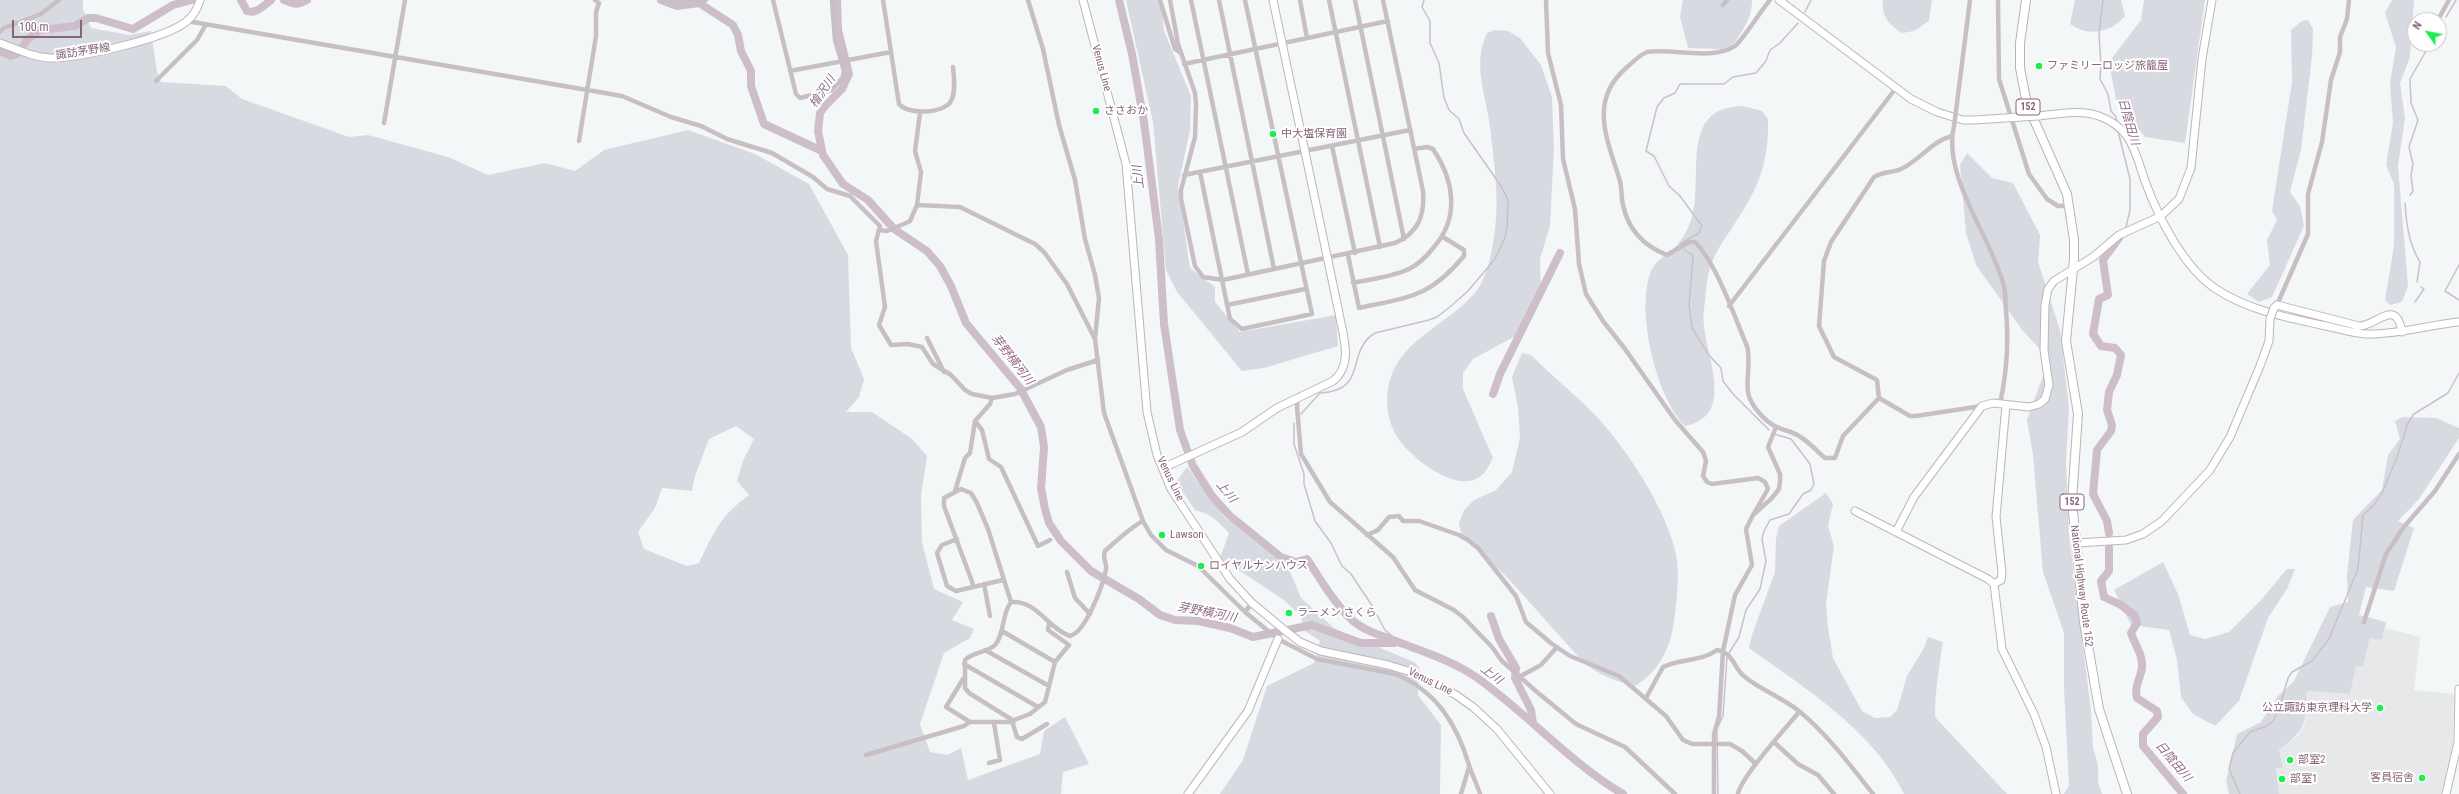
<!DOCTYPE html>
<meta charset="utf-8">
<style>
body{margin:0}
#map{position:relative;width:2459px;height:794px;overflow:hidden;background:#f4f7f7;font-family:"Roboto Condensed",sans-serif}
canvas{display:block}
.north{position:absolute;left:2407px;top:12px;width:40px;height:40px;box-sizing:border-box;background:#fff;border:1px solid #cfc1c9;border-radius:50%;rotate:303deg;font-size:11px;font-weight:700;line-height:16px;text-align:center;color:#876478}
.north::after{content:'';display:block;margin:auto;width:14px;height:18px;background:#1ded4d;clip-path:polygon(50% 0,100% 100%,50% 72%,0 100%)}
.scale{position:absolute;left:12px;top:20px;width:70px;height:18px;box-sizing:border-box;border:2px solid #876478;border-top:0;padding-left:5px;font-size:12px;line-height:14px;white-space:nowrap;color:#876478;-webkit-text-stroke:3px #fff;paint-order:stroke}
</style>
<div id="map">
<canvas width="2459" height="794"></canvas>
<div class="north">N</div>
<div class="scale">100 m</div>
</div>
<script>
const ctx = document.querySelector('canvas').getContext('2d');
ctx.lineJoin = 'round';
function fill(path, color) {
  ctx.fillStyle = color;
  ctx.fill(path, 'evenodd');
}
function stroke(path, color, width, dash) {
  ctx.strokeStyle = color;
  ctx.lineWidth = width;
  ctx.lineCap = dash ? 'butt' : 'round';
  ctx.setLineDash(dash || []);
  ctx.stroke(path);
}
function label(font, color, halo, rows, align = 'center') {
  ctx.font = font + ' "Roboto Condensed","Noto Sans JP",sans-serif';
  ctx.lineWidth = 4;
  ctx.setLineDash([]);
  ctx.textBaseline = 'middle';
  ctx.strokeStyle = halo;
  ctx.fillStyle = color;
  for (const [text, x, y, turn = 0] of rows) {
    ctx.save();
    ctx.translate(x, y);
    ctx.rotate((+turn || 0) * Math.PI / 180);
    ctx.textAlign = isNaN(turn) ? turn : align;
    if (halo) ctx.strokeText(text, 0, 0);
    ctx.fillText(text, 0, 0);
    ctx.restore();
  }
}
fill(new Path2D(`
 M2385 628 2420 637 2414 690 2454 694 2453 744 2441 794H2279L2276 768 2283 767 2279 750 2298 736 2305 723 2307 691 2350 694 2354 671 2356 666 2363 667 2370 638 2382 640Z`), '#e7e8e9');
fill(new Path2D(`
 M0 0H83V9L91 28 129 35 151 31 157 72 161 82 226 86 242 99 349 137 368 135 448 157 488 175 545 163 575 171 604 150 688 130 755 154 809 184 848 255 851 348 864 379 859 397 846 412H872L912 439 927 456 921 496 922 542 934 589 963 602 952 620 974 629 970 638 944 653 920 724 930 752 948 755 961 748 968 780 1040 754 1044 731 1065 717 1089 764 1063 772 1061 794H0ZM736 426 754 439 743 461 737 481 749 495C720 516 714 532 699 563L687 566 644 549 638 532 655 508 662 488 692 491 695 476 709 439Z
 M1126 0H1161L1164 31 1191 96 1190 130 1178 186 1190 268 1215 287V302L1240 332 1336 315 1338 346 1264 368 1242 371 1177 292 1166 270 1153 122Z
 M1683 0H1752C1752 22 1739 36 1727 52L1717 49 1688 48 1680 17Z
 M1883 0H1932L1929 21 1914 31 1902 33C1889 25 1881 16 1883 0Z
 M2075 0H2121L2125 16C2111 33 2088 37 2070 24Z
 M2144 0H2205L2185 143 2145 137 2116 100 2109 62 2141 20Z
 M2392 0H2414L2410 57 2400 83 2405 118 2398 166 2408 286 2402 302 2390 305 2385 300 2394 246V184L2386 165 2393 123 2390 83 2396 47 2385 13Z
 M2308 20 2313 29 2312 56 2301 150 2290 192 2300 206 2304 226 2272 297 2259 302 2247 294 2270 265 2267 240 2277 220 2272 211 2292 82 2291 30 2302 21Z
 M1494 30 1508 31 1520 38 1541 65 1552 97 1554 148 1550 226 1540 259 1541 295 1523 332 1473 359 1463 373V389L1493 458C1489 466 1484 476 1476 479 1452 491 1405 454 1395 433 1386 417 1385 397 1390 380 1402 337 1452 323 1477 290 1487 277 1492 252 1494 236 1500 201 1494 162 1490 127 1486 94 1472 66 1487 33Z
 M1742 106 1762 111 1768 119C1769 162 1759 188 1735 223 1727 236 1716 250 1711 265 1706 279 1706 295 1704 310 1698 344 1742 415 1685 426 1656 398 1634 306 1652 269 1658 258 1669 254 1676 246 1683 239 1688 229 1691 220 1705 178 1677 108 1742 106Z
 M1967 153 1992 178 2013 183 2040 235 2038 262 2060 330 2069 408 2066 462 2069 535 2091 711 2093 747 2098 765V782L2102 794H2064L2069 786 2064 688V633L2043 572 2033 455 2027 420 2049 359 2023 331 1976 265 1966 233 1960 165Z
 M1522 353 1531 355C1552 376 1576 395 1597 417 1627 450 1662 503 1674 546 1680 567 1678 591 1675 613 1673 642 1661 671 1635 686 1615 681 1599 675 1583 662L1505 575 1473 547 1461 533 1459 523 1464 510 1474 500 1496 490 1512 472 1520 438 1518 407 1512 377Z
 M2403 417 2436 418 2459 428V438L2419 499 2398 521 2414 528 2394 591 2366 587 2359 615 2386 622 2382 640 2370 638 2363 667 2356 666 2350 694 2307 691C2305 725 2307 729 2279 750L2283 768H2276L2279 794H2229L2226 781 2237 734 2261 722 2278 696 2294 681 2330 607 2348 602 2347 575 2353 520 2382 490 2388 455 2400 439 2395 421Z
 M1187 467 1225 518 1258 537 1286 562 1301 598 1335 629 1414 662 1419 667 1418 695 1441 725 1440 794H1220L1243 760 1267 686 1314 663 1320 641 1305 631 1300 615 1284 600 1220 558 1229 533C1218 521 1211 514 1195 510L1176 482Z
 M1826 493 1833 504 1828 526 1834 546 1826 604 1828 627 1833 658 1862 711 1875 718 1890 717 1897 710 1907 676 1924 648 1928 637 1943 642C1939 667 1935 692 1935 717L2007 794H1904C1873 730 1806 689 1749 648L1752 635 1775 572 1776 539 1779 526Z
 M2163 562 2178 594 2190 635 2205 639 2229 632 2262 599 2287 569H2295L2287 589 2268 618 2239 701 2215 726 2193 714 2181 697 2177 660 2169 630 2131 625 2114 590Z`), '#d7dbe1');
stroke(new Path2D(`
 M2103 0 2099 34 2101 65 2100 79 2108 94 2111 111 2116 117 2117 123
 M1805 12 1811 0
 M2446 17 2456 0
 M2439 29 2442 23
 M2118 131 2130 179V210L2126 227
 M2410 195 2413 191 2411 176 2413 164 2409 147 2418 120 2411 103 2410 79 2430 44
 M2405 203C2406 223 2409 245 2420 262L2417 282
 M1680 244 1699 233 1702 226 1680 196 1669 186 1654 156 1646 151 1657 107 1664 98 1675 93 1680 84H1724L1733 77 1756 73 1766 61 1770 50 1780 43 1798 23
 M1684 249 1692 255 1693 258 1689 305 1692 328 1708 354 1721 368 1723 381 1733 394 1769 430
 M2459 265 2445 291 2459 300
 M2415 302 2424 289 2421 287
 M1301 414 1320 393C1370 390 1344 352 1375 333L1429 320 1437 317 1451 306 1468 291 1495 259 1504 240 1507 228 1508 200 1501 186 1464 133 1459 119 1449 110 1444 98 1439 63 1430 43V21L1422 7 1424 0
 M1294 423V444L1304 474V484L1315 521 1331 543 1342 566 1351 574 1371 604 1385 630 1399 642
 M1729 653 1739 637 1746 610 1760 589 1766 561 1762 539 1764 531 1770 520 1789 514 1803 494 1811 490 1814 484 1810 464 1791 439 1774 434
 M1718 727 1723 716 1727 657
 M1717 731 1718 794
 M2240 794 2229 769 2233 753 2250 732 2267 726 2273 721 2279 709 2288 678 2292 672 2312 661 2329 639 2358 569 2363 515 2373 506 2382 493 2397 457 2408 423 2414 414 2448 393 2459 373`), '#cebeca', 1.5);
stroke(new Path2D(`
 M241 0 247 11C257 14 263 6 271 0
 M284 0C294 4 296 6 307 0
 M661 0 677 6 699 3 733 25 738 35 741 51 751 71V86L764 124 822 151
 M837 0 838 30 849 74 842 89 825 106 820 113 818 131 823 155 843 184 868 200 894 229 927 251 940 266 951 286 966 323 1020 388 1041 427 1044 447 1041 488 1045 509 1049 523 1061 541 1091 571 1139 599 1160 615 1175 620 1198 621 1230 628 1253 637 1312 625 1361 643H1394
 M1119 0 1132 54 1144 122 1159 239 1164 324 1180 430 1193 466 1212 496 1229 515 1281 557 1296 562 1307 559C1321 580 1334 603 1352 620 1363 630 1379 635 1393 640 1421 651 1451 660 1476 677 1527 713 1569 762 1623 794
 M0 51 11 56 17 54 28 39 40 30 75 26 88 18H96L133 29 173 5 192 0
 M1493 394 1500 374 1560 253
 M2109 533 2107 521 2093 494 2097 450 2111 431 2112 425 2107 410 2109 392 2117 375 2121 355 2115 348 2101 346 2093 334 2099 299 2108 295 2103 260 2119 238
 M2109 548V571L2101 581 2104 597 2121 605 2135 616 2137 623 2131 633C2135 645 2143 654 2142 668 2140 680 2134 686 2137 698L2157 711 2158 717 2143 734V746L2183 794
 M1491 616 1499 639 1516 668 1515 678 1531 710 1533 723`), '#cebeca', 8);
const secondary = new Path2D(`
 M1083 0 1126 164 1147 412 1157 455 1171 489 1230 579 1252 603 1287 632 1300 642 1321 651 1388 665 1411 672 1456 695 1473 707 1497 729 1550 794
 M1779 0 1911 99 1937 112 1963 120H1974L2021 117
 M0 43C16 49 32 57 50 58 79 58 166 39 187 21 193 16 198 7 200 0
 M2039 116C2057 114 2081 109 2099 116 2132 128 2135 152 2145 181 2158 217 2184 268 2216 289 2248 310 2285 317 2321 325 2336 328 2351 333 2366 334 2397 335 2428 325 2459 322
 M2274 308 2277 305 2281 306 2359 326C2377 326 2396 297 2402 332
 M1163 468 1242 432 1277 408 1333 381C1354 364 1343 336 1339 313L1273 0
 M1855 511 1988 579 1994 584 2002 649 2034 714 2046 747 2056 794
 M1896 532 1914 497 1982 406 1993 403 2029 407 2039 404 2045 399 2049 385 2044 350 2045 305 2048 289 2054 281 2093 257 2119 235 2161 216 2179 199 2191 168 2202 59 2212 0
 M2077 543 2126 540 2143 534 2162 521 2210 470 2230 437 2260 366 2269 341 2270 319
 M1994 584 2001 580 2002 573 1996 517 2006 405
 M1188 794 1248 711 1278 639
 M2446 794 2458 742 2459 689`);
const highway = new Path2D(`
 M2026 0 2020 43V68L2027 104 2067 194 2074 240V259L2066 341 2078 414 2072 501 2084 622 2099 709 2127 794`);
stroke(secondary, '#bfb4ba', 9);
stroke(highway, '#bbb2b7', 10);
stroke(new Path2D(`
 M669 0H706
 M773 0 796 94 800 98 832 90 843 77 844 71 835 40 832 0
 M883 0 899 104C908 115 944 114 951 101 956 92 954 77 953 67
 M1028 0 1043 49 1059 125 1075 180 1085 239 1095 275 1099 298 1095 339 1104 413 1143 521 1151 535 1166 550 1198 566 1245 612 1278 639 1317 659 1395 674C1437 691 1457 725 1469 765 1472 775 1477 784 1480 794
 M1160 0 1175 49 1181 53
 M1170 0 1178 44 1195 93 1196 104 1195 137 1181 190V199L1195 266 1203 277 1223 280 1395 243C1418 233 1425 216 1423 191L1383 0
 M1191 0 1248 274
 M1219 0 1274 269
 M1300 0 1307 38
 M1329 0 1380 247
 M1355 0 1404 239
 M1546 0 1548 53 1561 105 1563 159 1575 209 1579 264 1586 294 1603 321 1625 349 1675 420 1703 452 1706 461 1703 476 1707 482 1712 484 1758 478 1765 482 1768 489 1753 515
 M1770 0C1762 9 1742 41 1735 46 1713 61 1672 48 1647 52 1639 55 1632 63 1625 69 1588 102 1608 141 1620 181 1622 189 1621 197 1623 205 1628 229 1644 246 1667 255L1689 242H1695C1717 264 1734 316 1747 346 1751 362 1746 377 1748 392 1750 405 1765 422 1777 427 1784 431 1792 431 1799 436 1809 442 1817 451 1825 458H1835L1843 436 1879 398 1910 416H1916L1982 406
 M1998 0 1999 79 2029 174 2047 199 2058 206H2069
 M1723 5 1727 0
 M2439 18 2449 0
 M187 21 622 96 671 117 701 126 727 139 772 153 813 177 827 189 850 196 880 226 876 241 885 307 879 325 891 345 908 344 922 347 933 364 951 375 965 390 972 394 992 398 1015 394 1067 370 1098 360
 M0 32 4 28 41 14 59 0
 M1184 64 1388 21
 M790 71 891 52
 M156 81 197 40 205 26
 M1956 111 1970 0
 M384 123 405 0
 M1954 126C1942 177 1991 236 2004 286 2006 294 2005 303 2006 310 2009 343 2007 372 2000 404
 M579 141 596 36V12L599 3 595 0
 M1332 146 1355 253
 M1200 172 1230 319 1242 329 1312 314 1245 0
 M1184 175 1410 130
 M917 205 960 207 1035 244 1044 252 1067 284 1095 339
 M880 230 887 231 906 223 910 221 917 205 921 172 915 151 920 113
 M1348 255 1359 308C1409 297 1429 298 1464 256V250L1443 237
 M1353 283C1370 279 1393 277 1409 269 1419 264 1427 256 1434 247 1460 217 1454 180 1433 149L1427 147 1414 149
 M1227 305 1305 289
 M2277 305 2308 234V194L2322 142 2331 80 2340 52V37L2347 19 2349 0
 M1729 306 1896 88
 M927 338 944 372
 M1298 397 1297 407 1301 454 1330 502 1393 557 1415 590 1454 610 1463 617 1492 647 1502 661 1537 692 1576 724 1625 747 1675 794
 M1879 398 1877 380 1834 357 1819 326 1824 261 1831 242 1874 177C1883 171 1892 173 1901 169 1919 161 1932 141 1952 136
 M975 421 982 430 989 459 1001 467 1038 546 1050 540
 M955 491 965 458 970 453 975 421 990 404 992 398
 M1367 535 1378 530 1389 517 1399 516 1403 521H1419L1459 535 1468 540 1478 548 1516 596 1526 622 1552 644 1570 656 1619 676 1666 716 1683 740 1692 744H1730L1742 751 1756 764
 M957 539 942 545 937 553 947 586 956 591 1003 580
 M1067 572 1075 598 1090 614
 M984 584 990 616
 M974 587 944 506V498L961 489 971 493 977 503 988 529 1011 602
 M1245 612 1252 603
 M2364 622 2386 554 2403 528 2435 491 2459 454
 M1002 631 1055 662
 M985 650 1049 686
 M964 664 1038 707
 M1519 677 1541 665 1557 647
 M963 679 946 707 970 722
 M1646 698 1663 667C1681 658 1701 662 1717 650 1735 654 1733 668 1745 677 1761 690 1783 698 1799 711 1827 734 1851 766 1873 794
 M1012 721 1017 737 1022 739 1047 724
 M1014 721 969 693 965 688V660C972 652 987 653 995 645 1005 634 1001 615 1011 602 1037 600 1047 628 1070 636 1086 632 1103 585 1106 569 1107 562 1102 559 1105 551 1115 542 1131 527 1143 521
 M1775 743 1798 764 1818 775 1834 794
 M866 755 964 726 970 722H1009L1030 714 1045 702 1055 662 1069 645 1048 630 1049 623
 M989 763 1000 760 994 723
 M1461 794 1469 767
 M1714 794V734L1719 717 1723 651 1735 595 1752 565 1746 529 1753 515 1772 498 1779 489 1780 481V474L1768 447 1776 427
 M1738 794C1741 777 1786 728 1799 712`), '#c8bfc4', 4.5);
stroke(secondary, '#fff', 7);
stroke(highway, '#fff', 8);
const secondaryBridge = new Path2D(`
 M2021 117 2039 116
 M2270 319 2274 308`);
stroke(secondaryBridge, '#bfb4ba', 9, []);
stroke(new Path2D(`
 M1954 126 1956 111`), '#c8bfc4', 4.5);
stroke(secondaryBridge, '#fff', 7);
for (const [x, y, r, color] of [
 [2039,66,4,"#1ded4d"],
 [1096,111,4,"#1ded4d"],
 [1273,134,4,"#1ded4d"],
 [1162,535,4,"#1ded4d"],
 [1201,566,4,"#1ded4d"],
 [1289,613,4,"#1ded4d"],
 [2380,708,4,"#1ded4d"],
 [2290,760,4,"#1ded4d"],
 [2422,778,4,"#1ded4d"],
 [2282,779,4,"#1ded4d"]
]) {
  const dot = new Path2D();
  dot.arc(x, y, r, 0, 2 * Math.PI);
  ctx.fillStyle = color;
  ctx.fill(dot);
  stroke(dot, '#fff', 1.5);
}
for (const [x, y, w] of [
 [2028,107,24],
 [2072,502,24]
]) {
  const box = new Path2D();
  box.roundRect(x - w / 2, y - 8, w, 16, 3);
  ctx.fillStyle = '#fff';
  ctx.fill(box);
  stroke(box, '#876478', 1);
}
label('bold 10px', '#876478', null, [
 ["152",2028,107],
 ["152",2072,502]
]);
label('11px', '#876478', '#fff', [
 ["諏訪茅野線",83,52,-9],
 ["Venus Line",1101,68,75],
 ["Venus Line",1170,479,64],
 ["National Highway Route 152",2081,586,83],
 ["Venus Line",1430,682,26]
]);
label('11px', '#876478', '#fff', [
 ["ファミリーロッジ旅籠屋",2047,66],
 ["ささおか",1104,111],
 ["中大塩保育園",1281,134],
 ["Lawson",1170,535],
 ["ロイヤルナンハウス",1209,566],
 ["ラーメン さくら",1297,613],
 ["公立諏訪東京理科大学",2372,708,"right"],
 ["部室2",2298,760],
 ["客員宿舎",2414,778,"right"],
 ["部室1",2290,779]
], 'left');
label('italic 12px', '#916a87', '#fff', [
 ["檜沢川",823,92,-56],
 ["日陰田川",2128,122,74],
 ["上川",1139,177,-97],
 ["芽野横河川",1012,360,52],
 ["上川",1226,492,51],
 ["芽野横河川",1207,613,11],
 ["上川",1491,675,38],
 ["日陰田川",2173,762,50]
]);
</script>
